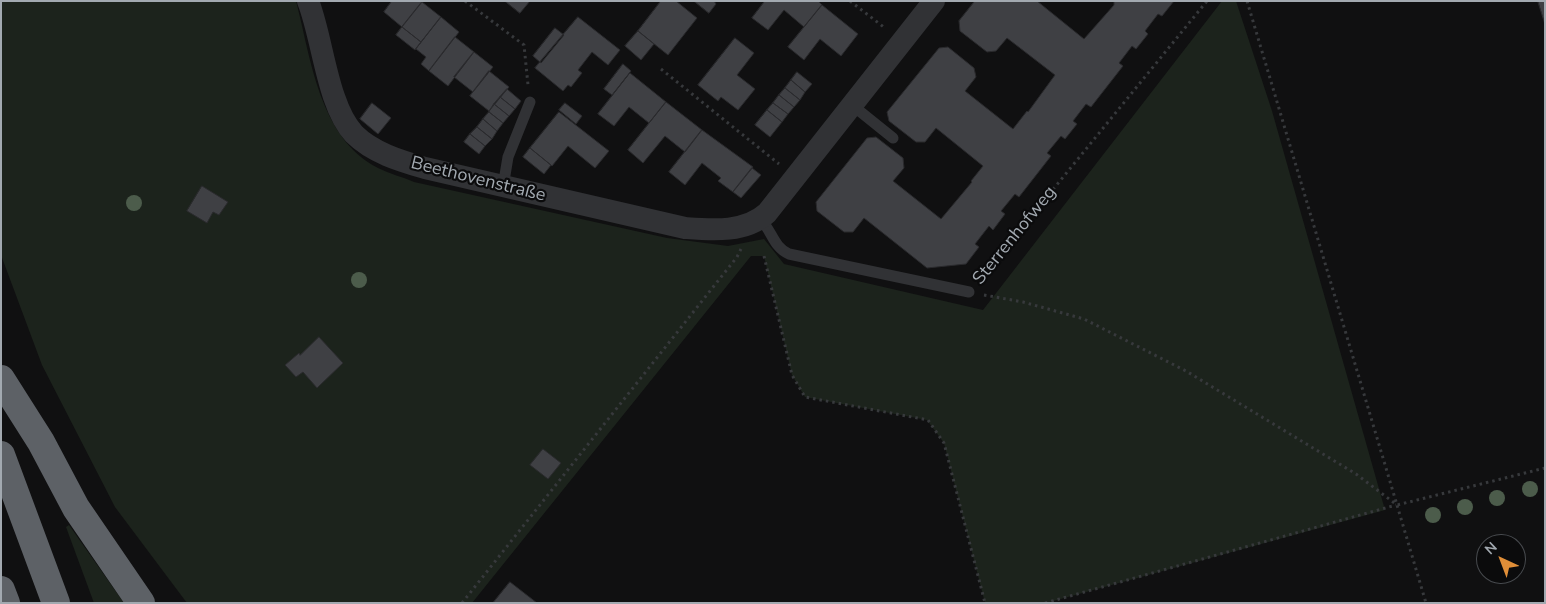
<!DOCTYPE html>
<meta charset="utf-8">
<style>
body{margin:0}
#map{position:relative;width:1546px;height:604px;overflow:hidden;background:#101011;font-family:"Nunito Sans",sans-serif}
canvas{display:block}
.frame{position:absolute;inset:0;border:2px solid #a2a9b0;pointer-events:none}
.north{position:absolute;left:1476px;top:534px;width:50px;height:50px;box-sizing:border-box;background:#0b0b0c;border:1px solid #474a4e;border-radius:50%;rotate:317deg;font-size:14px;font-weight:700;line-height:20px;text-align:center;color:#a2a9b0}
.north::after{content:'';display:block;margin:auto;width:18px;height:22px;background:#e08e38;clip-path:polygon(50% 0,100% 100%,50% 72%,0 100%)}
</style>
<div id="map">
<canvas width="1546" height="604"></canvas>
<div class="frame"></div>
<div class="north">N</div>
</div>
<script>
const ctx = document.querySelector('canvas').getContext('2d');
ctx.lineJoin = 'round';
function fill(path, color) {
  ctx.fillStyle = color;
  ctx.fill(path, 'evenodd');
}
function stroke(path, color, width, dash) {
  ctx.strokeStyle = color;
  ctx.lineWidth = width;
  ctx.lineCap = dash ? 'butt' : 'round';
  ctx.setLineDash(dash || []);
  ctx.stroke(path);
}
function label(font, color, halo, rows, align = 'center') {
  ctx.font = font + ' "Nunito Sans",sans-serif';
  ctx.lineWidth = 4.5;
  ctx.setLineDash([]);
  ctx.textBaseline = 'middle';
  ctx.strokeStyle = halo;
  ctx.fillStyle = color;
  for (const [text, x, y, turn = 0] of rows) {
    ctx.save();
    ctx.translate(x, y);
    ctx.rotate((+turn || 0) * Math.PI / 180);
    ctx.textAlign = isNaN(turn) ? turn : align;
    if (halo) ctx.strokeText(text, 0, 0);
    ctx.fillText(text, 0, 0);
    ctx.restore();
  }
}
fill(new Path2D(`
 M1 1H296C311 58 319 138 378 168 390 174 403 177 414 182L667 238 728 246 764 239 784 264 983 310 1222 1H1236L1272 111 1385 510 1046 603H985L944 443 927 420 805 397 792 375 764 256H751L472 603H187L115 507 42 365 1 255Z
 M69 525 124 603H94L66 527Z`), '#1c231c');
const building = new Path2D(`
 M392 1H421L422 2 402 27 384 12Z
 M505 1H530L520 13Z
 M661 1H676L697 18 668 55 638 31Z
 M694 1H714L716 4 709 13Z
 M765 1H818L822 5 804 27 784 10 768 30 752 18Z
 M975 1H1037L1084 39 1114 5V1H1174L1162 16 1158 14 1145 31 1148 34 1136 49 1132 46 1119 63 1123 66 1091 107 1086 104 1073 121 1077 124 1065 139 1061 136 1047 153 1051 156 1019 197 1015 194 1001 211 1005 214 993 230 989 226 975 244 979 247 966 264 927 268 864 218 853 232H844L817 211 816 202 867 138 876 137 903 158 904 168 893 181 941 219 972 182 971 181 983 166 936 128 925 142H916L889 121 887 112 939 48 948 47 974 68 976 77 965 91 1013 129 1027 111 1028 112 1055 75 1007 38 996 51 987 52 960 31 959 21Z
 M1538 1H1545V24Z
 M422 2 441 17 421 42 402 27Z
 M822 5 858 34 841 56 820 39 804 60 788 47Z
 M441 17 459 32 429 71 421 64 426 57 416 49Z
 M578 17 620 50 608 65 592 52 578 70 582 73 571 87 568 85 563 91 535 68Z
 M402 27 421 42 415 50 396 35Z
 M555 28 564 35 541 63 533 56Z
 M638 31 654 44 641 60 625 46Z
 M455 37 474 52 448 86 429 71Z
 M735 38 754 53 737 75 755 89 738 110 721 97 718 101 698 85Z
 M474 52 493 67 473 92 454 77Z
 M623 64 631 71 612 95 604 89Z
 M489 71 509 87 489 111 470 96Z
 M797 72 812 84 805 92 791 80Z
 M630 73 666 102 649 123 629 107 614 126 598 114Z
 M791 80 805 92 800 100 785 88Z
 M785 88 800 100 794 107 779 95Z
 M507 89 521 101 515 109 500 97Z
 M779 95 794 107 788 114 773 103Z
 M500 97 515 109 509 116 494 104Z
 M666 102 702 130 685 152 665 136 643 163 628 150Z
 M372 103 391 118 378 134 360 119Z
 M565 103 582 116 576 124 559 110Z
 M773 103 788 114 782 122 767 110Z
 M494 104 509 116 503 123 489 112Z
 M767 110 782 122 770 137 755 125Z
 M489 112 503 123 497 131 483 119Z
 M559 112 609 151 595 168 568 146 552 166 530 148Z
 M483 119 497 131 492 139 477 127Z
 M477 127 492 139 485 146 470 134Z
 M702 130 753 167 733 192 718 181 721 178 702 163 685 185 669 172Z
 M470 134 485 146 479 154 464 142Z
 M530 148 551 165 544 174 523 157Z
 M752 168 761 175 741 198 733 192Z
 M202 186 228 202 219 215 213 212 207 223 187 211Z
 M319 337 343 363 317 388 303 372 296 377 285 365 299 353 300 355Z
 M543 449 561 463 548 479 530 465Z
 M510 582 537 603H493Z`);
fill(building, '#3f4044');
stroke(building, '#2a2a2d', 1);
stroke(new Path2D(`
 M465 1 524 45 528 85
 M850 1 885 28
 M1247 1 1397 505 1545 468
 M661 69 779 164
 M764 256 792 375 805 397 928 420 944 443 985 603
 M979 280 1207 1
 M984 295 1023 302 1084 319 1186 371 1356 474 1397 505 1426 603
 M462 603 737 257 741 249
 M1045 603 1396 505`), '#37393c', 3, [2.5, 4]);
stroke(new Path2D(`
 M852 105 893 138
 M503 187 508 157 530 102
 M760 219C772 230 773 247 789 254L969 292`), '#313235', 11);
stroke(new Path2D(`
 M308 1C323 39 327 105 354 134 373 153 401 161 425 168L685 228C712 230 745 233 767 213L934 1`), '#313235', 22);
stroke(new Path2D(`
 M1 379 41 442 76 508 141 603
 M1 455 56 603
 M1 590 6 603`), '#5d6166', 28);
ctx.fillStyle = '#4c5c4b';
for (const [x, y] of [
 [134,203],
 [359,280],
 [1530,489],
 [1497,498],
 [1465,507],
 [1433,515]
]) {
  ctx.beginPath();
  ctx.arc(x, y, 8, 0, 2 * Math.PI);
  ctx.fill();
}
label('18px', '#a2a9b0', '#0b0b0c', [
 ["Beethovenstraße",478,180,14],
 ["Sterrenhofweg",1015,236,-51]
]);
</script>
